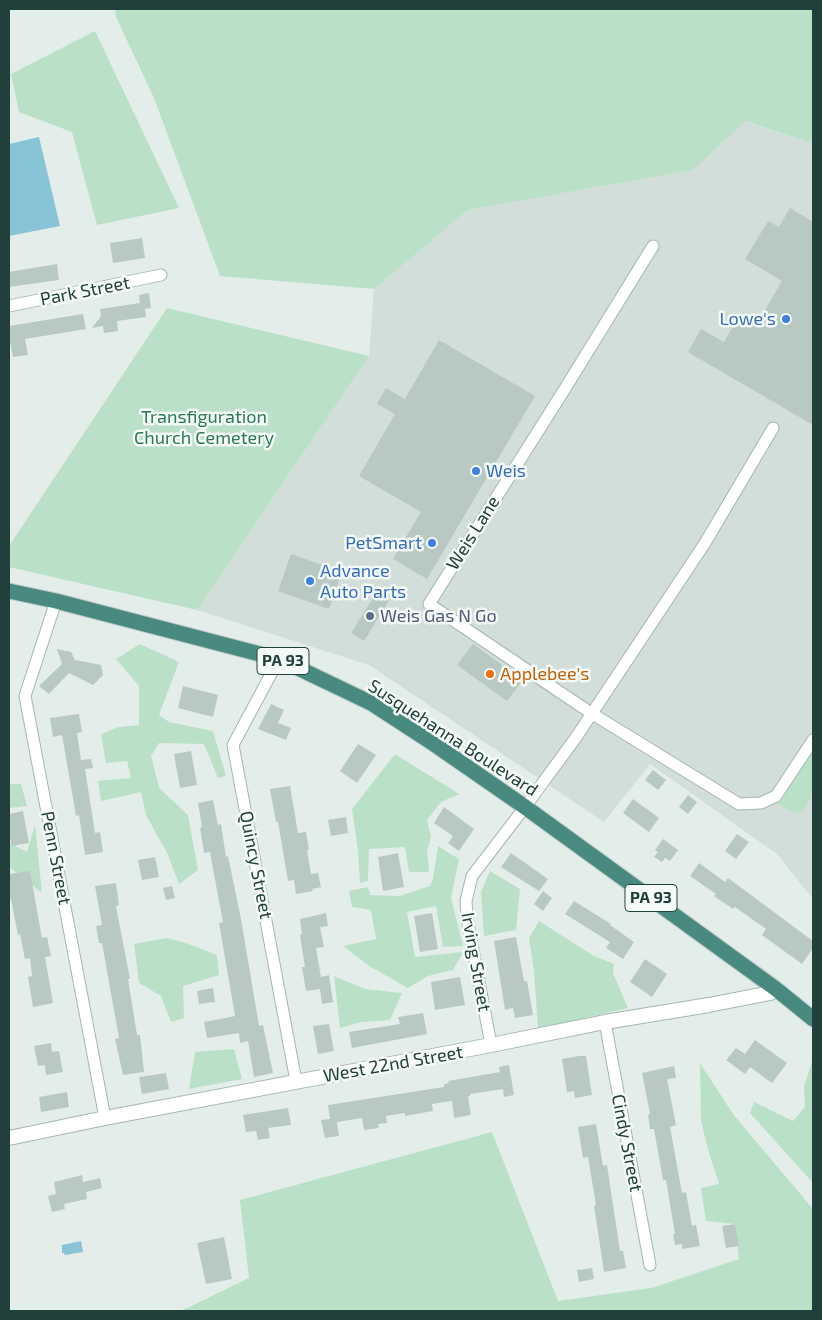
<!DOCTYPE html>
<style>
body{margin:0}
#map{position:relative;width:822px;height:1320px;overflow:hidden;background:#e3eeea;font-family:"Exo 2",sans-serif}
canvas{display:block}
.frame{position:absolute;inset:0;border:10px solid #21403b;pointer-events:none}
</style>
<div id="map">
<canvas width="822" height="1320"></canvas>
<div class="frame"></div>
</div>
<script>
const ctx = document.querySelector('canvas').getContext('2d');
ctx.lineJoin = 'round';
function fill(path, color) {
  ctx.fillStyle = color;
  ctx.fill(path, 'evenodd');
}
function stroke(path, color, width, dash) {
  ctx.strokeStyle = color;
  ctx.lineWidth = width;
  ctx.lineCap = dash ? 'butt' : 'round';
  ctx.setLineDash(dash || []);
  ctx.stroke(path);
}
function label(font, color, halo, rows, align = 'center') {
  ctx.font = font + ' "Exo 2",sans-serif';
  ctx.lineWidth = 5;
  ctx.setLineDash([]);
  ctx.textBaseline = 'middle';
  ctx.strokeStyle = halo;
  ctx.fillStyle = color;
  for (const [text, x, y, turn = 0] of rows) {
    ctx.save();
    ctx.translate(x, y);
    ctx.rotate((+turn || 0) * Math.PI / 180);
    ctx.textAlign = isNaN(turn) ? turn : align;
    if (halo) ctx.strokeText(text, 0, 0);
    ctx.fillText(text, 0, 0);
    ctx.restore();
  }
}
fill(new Path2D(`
 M744 121 813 143V899L777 854 650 764 604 822 369 665 197 610 369 356 374 289 468 210 693 170Z`), '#d1ded9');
fill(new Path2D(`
 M115 9H813V143L745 121 693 170 468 210 374 289 220 276 154 98 116 17Z
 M95 31 179 208 97 225 72 132 19 112 11 74Z
 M167 308 369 356 197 610 9 567V546Z
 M140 644 179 662 159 715 169 722 213 731 226 776 218 778 204 744 159 743 151 756 159 788 188 815 198 870 179 884 167 853 146 815 141 792 101 801 98 781 131 778 127 761 106 763 101 734 119 727 139 725V686L116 659Z
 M813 749C813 771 819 801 798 814L777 804 782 800Z
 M395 754 459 794 441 802 427 820 431 837 427 851 429 872H409L405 847 369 849 368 881 360 883 358 851 352 809Z
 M21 784 27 806 9 808V784Z
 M35 825 42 893 9 867V843L27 852Z
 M438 846 459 859 451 898 463 946 443 947 436 906 407 912 415 957 463 952 453 970 428 976 408 988 369 966 343 946 376 939 371 910 352 907 349 891 368 887 370 895 399 896 430 886 433 879Z
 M490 871 520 889 516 930 484 936 481 892Z
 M539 921 594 956 614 964 613 973 628 1008 538 1029 534 971 529 938Z
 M166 938 186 943 217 955 219 975 183 986 184 1018 171 1022 161 996 139 983 134 944Z
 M334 976 365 989 402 993 390 1020 361 1022 340 1028Z
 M234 1049 242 1079 189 1089 195 1052Z
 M813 1058V1183L750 1113 754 1102 793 1121 805 1107 804 1086Z
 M700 1063 733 1114 813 1209V1311H181L249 1278 240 1200 492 1132 558 1301 651 1288 739 1259 735 1224 706 1221 701 1188 719 1184 707 1146 701 1120Z`), '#bbe0c8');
fill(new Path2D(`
 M39 137 60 226 9 236V144Z
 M81 1241 83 1252 65 1255 64 1253H62V1245Z`), '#88c3d6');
fill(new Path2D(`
 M790 208 813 222V425L688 352 701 329 724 342 740 314 757 324 782 281 745 259 768 221 779 227Z
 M142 238 145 258 113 263 110 243Z
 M57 264 59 280 9 287V272Z
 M149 293 151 308 145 309 146 317 117 321 118 331 104 333 103 326 92 328 101 316 100 309 140 303 139 295Z
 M83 314 86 329 25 339 28 355 13 357 10 341 9 342V326Z
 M439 340 535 396 427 579 393 559 421 512 359 476 395 414 377 404 386 388 405 399Z
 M291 554 342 572 329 609 278 591Z
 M376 593 389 600 364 641 351 633Z
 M473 644 523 680 507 701 457 665Z
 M57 649 71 652 75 660 101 665 103 675 93 685 69 673 49 694 39 686 62 664Z
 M183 686 218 695 213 717 178 708Z
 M271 704 284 710 278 723 291 728 286 740 258 729Z
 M79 714 82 732 77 733 81 760 91 759 93 768 85 769 95 833 100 832 103 852 85 855 79 815 76 816 62 735 53 737 50 718Z
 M358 744 376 755 357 783 340 771Z
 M191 751 197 785 180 788 174 754Z
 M653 770 666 780 658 790 645 780Z
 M290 786 298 833 306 832 309 850H307L311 874 318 873 321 887 312 889 313 891 296 894 294 880 288 881 278 822H276L270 789Z
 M688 795 697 802 688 814 679 807Z
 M633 799 659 818 649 832 623 813Z
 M213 800 218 825 221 824 226 857 228 856 241 919 259 1026 263 1025 273 1073 254 1077 248 1041 240 1043 239 1033 207 1038 204 1022 235 1016 219 923 223 922 216 885 210 852 204 853 200 828 202 827 198 803Z
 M444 807 474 829 459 851 448 843 453 836 434 823Z
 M23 811 29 843 12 846 9 833V814Z
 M346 817 348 833 331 836 328 820Z
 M737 834 749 842 736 859 725 851Z
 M663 839 678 850 670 861 665 858 662 862 654 857 658 852 655 850Z
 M398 853 404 887 383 891 378 857Z
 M511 853 548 879 539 891 501 867Z
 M155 857 159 877 142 880 138 860Z
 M699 863 725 882 728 878 813 941V948L802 964 762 935 766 929 735 907 733 909 714 896 716 894 690 876Z
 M30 871 42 938 47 937 51 956 45 957 53 1003 33 1007 28 977 32 976 30 958 25 959 20 934 18 935 11 899H9V874Z
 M116 883 119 905 116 906 130 979H128L137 1035H140L144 1072 123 1075 115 1039 119 1038 102 943H99L96 926 102 925 95 886Z
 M172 886 175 898 166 900 163 888Z
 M543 891 552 898 543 911 534 904Z
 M574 901 611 924 610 925 634 942 623 959 606 948 610 942 565 914Z
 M326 913 328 926 320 927 324 947 316 948 321 977 329 975 333 1002 322 1004 320 989 306 991 302 967H305L300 935 302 934 300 919Z
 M432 913 438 949 420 952 414 916Z
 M516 937 524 981H527L533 1015 515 1018 513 1008 505 1010 494 941Z
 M645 959 667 974 652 997 630 982Z
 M460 977 465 1005 435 1010 431 982Z
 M213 988 215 1002 199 1004 197 991Z
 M423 1013 427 1034 352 1048 349 1032 400 1024 398 1017Z
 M329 1024 334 1051 318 1054 313 1026Z
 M755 1040 787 1063 772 1083 750 1067 745 1074 726 1060 736 1048 745 1054Z
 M51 1043 52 1052 59 1051 63 1072 46 1075 45 1065 38 1066 34 1046Z
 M579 1056H586L592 1095 575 1098 574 1091 567 1092 562 1059Z
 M509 1065 514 1095 504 1097 503 1089 470 1094V1096L468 1097 471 1115 454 1118 452 1101 432 1104 433 1111 405 1116V1113L386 1116 387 1123 378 1124 379 1128 364 1130 362 1118 337 1122 339 1136 325 1138 321 1120 330 1119 328 1105 444 1087V1084L449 1083 448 1081 500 1072 499 1067Z
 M674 1066 676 1078 667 1079 676 1125 670 1127 682 1193 686 1192 692 1226 696 1225 700 1246 682 1249V1244L675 1245 673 1234H675L666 1180H663L654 1129H650L648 1115 650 1114 642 1073Z
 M166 1073 169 1089 142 1094 139 1077Z
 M67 1092 69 1107 41 1112 39 1097Z
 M288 1108 291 1125 268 1128 270 1138 258 1140 256 1131 246 1132 243 1115Z
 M596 1124 603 1166 607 1165 620 1251H623L626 1268 604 1272 594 1206 596 1205 588 1157 583 1158 578 1127Z
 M82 1175 83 1182 100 1178 102 1188 86 1192 87 1199 64 1204 65 1209 52 1212 48 1196 56 1194 54 1182Z
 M735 1224 739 1246 726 1248 722 1226Z
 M224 1237 232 1279 206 1284 197 1243Z
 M592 1268 594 1279 579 1282 577 1270Z`), '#b8c9c3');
const minor = new Path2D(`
 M653 246 566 387 429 604 591 713 739 804 761 803 776 796 813 740
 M9 306 161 275
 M56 601 25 696 105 1118
 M279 659 233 745 296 1081
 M605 1022 650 1265
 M491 1045 467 918 466 901 472 876 525 807 577 736 705 543 773 428`);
const tertiary = new Path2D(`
 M9 1138 105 1118 491 1045 605 1022 709 1005 770 993 776 989`);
const trunk = new Path2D(`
 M9 591 56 601 279 659 371 703 434 744 525 807 776 989 813 1019`);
stroke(minor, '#a5b6b2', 13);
stroke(tertiary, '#a5b6b2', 16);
stroke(trunk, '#c1cac8', 17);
stroke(minor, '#fff', 11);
stroke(tertiary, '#fff', 14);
stroke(trunk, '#488a80', 15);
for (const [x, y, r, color] of [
 [786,319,5,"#3f7fe0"],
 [476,471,5,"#3f7fe0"],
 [432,543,5,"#3f7fe0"],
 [310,581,5,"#3f7fe0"],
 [370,616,5,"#5c6f8a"],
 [490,674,5,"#e8710a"]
]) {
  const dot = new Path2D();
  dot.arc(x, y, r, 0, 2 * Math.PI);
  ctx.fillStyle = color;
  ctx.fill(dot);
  stroke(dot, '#f4faf7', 2);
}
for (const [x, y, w] of [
 [283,661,52],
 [651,898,52]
]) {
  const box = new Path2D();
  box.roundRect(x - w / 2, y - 13.5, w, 27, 4);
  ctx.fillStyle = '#f4faf7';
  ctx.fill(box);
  stroke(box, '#21403b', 1);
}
label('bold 16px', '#21403b', null, [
 ["PA 93",283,661],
 ["PA 93",651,898]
]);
label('18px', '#21403b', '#f4faf7', [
 ["Park Street",85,291,-11],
 ["Weis Lane",473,533,-58],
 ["Susquehanna Boulevard",453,738,33],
 ["Penn Street",56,858,79],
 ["Quincy Street",256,865,79],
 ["Irving Street",476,962,80],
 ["West 22nd Street",393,1064,-10],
 ["Cindy Street",627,1143,79]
]);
label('18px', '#366cbe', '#f4faf7', [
 ["Lowe's",776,319],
 ["Weis",486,471,"left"],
 ["PetSmart",422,543],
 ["Advance",320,571,"left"],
 ["Auto Parts",320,592,"left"]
], 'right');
label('18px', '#297a4f', '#f4faf7', [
 ["Transfiguration",204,417],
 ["Church Cemetery",204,438]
]);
label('18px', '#4e5e75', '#f4faf7', [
 ["Weis Gas N Go",380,616]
], 'left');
label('18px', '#c56008', '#f4faf7', [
 ["Applebee's",500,674]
], 'left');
</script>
